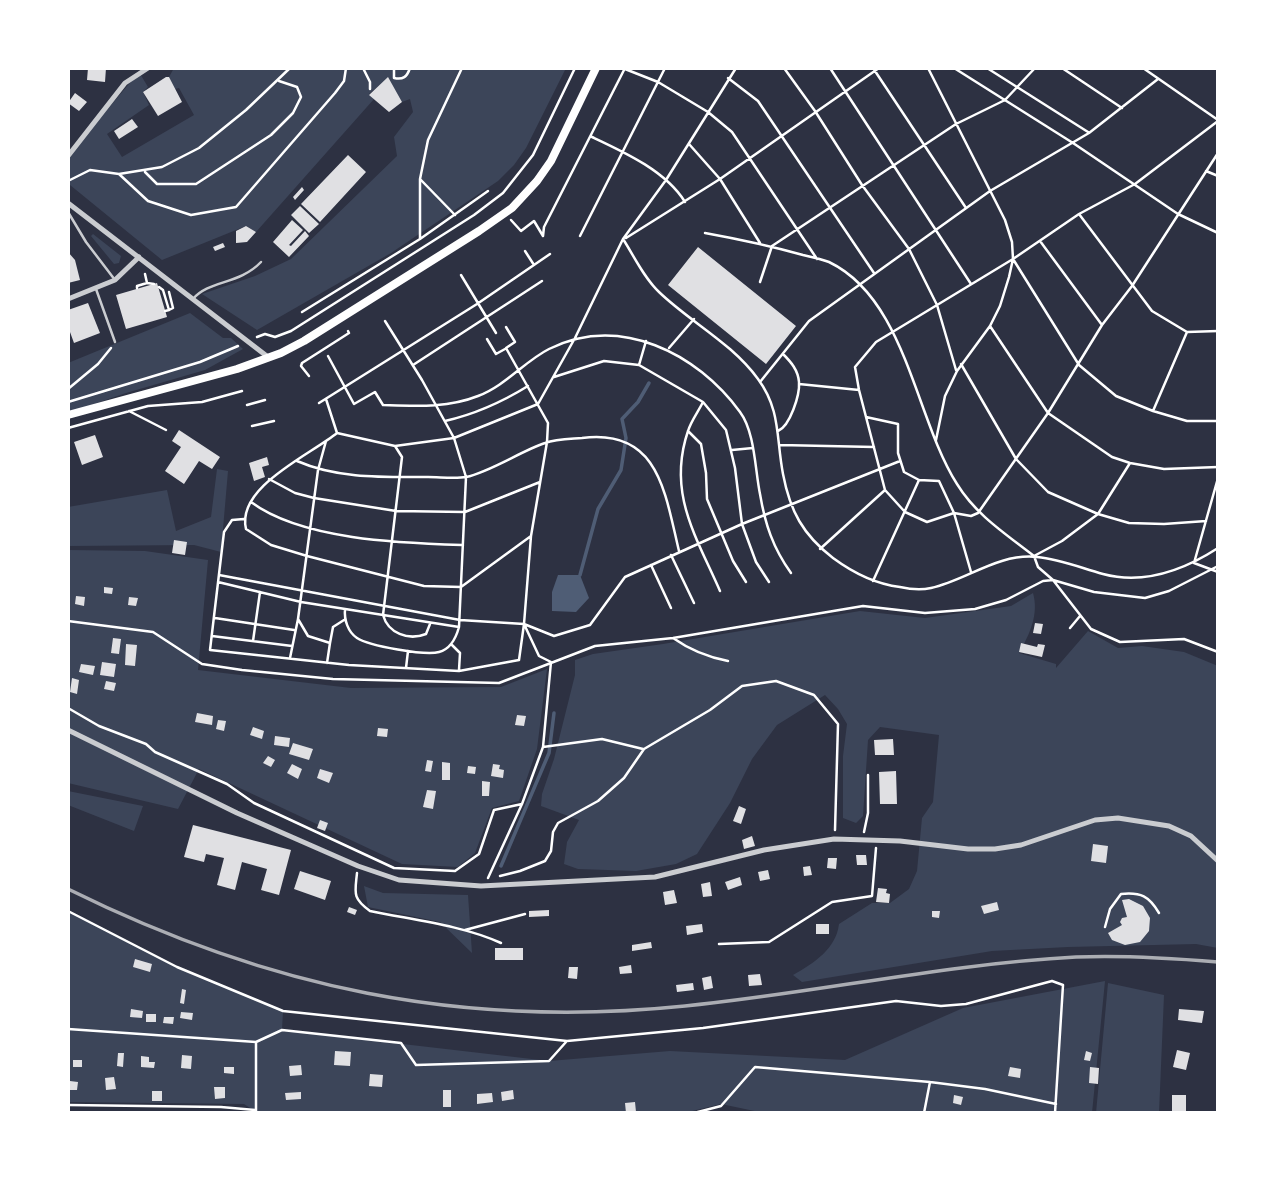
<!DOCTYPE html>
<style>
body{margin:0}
#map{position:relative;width:1286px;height:1181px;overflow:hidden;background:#2d3142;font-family:"Titillium Web",sans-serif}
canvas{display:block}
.frame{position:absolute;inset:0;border:70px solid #fff;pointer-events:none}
</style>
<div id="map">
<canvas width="1286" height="1181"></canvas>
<div class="frame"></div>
</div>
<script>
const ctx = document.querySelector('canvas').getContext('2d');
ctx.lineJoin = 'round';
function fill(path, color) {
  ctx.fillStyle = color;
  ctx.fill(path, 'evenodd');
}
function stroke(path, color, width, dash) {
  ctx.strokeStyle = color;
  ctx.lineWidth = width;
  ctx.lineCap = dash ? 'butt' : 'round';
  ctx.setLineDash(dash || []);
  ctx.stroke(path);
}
fill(new Path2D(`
 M174 68H566L526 148 514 165 498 181 391 253 257 330 202 294 255 276 291 259 397 156 394 137 413 112 410 99 402 102 388 78 369 94 374 99 256 232 246 226 162 260 70 185 68 156 139 72 148 87 143 92 149 105 107 134 122 157 194 115 179 88 175 89 169 77Z
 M93 234 121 256 119 263 114 264 91 236Z
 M190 313 223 338H231L243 349 205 370 126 393 68 413V363Z
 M217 469 228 471 221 552 194 545 68 546V507L167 490 176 531 211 517Z
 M68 550 145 551 208 560 198 670 351 688 501 687 547 669 537 749 519 801 492 808 475 853 458 867 402 864 199 769 178 809 68 783Z
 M1033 593C1039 614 1030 634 1019 653L1056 664V668L1088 631 1118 648 1142 646 1184 652 1218 666V948L1196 944 1068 947 992 951 802 982 793 975C814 963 836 949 839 924L872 903H890L909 889 917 871 922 818 933 802 939 735 880 727 868 740 863 816 856 823 843 818V756L847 724 838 709 825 695 777 725 752 759 730 803 697 854 676 864 636 871 578 869 564 864 567 842 579 820 541 806 542 794 554 759 575 675V660L593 654 663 644 860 611 925 618 1011 606Z
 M68 791 143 806 134 831 68 805Z
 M364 886 383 893 468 895 472 953 440 922 368 907Z
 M68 911 177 967 283 1011 282 1030 549 1061 670 1051 845 1060 963 1008 1105 981 1092 1113H764L721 1104 684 1113H258L244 1104 68 1102Z
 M1108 983 1164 995 1159 1113H1096Z`), '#3c4559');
fill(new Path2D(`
 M558 575H580L589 598 576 612 552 611V592Z`), '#4f5d75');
stroke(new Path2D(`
 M580 575 598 509 621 470 626 438 622 419 638 402 649 383
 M501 866 549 753 554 713`), '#4f5d75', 3.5);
fill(new Path2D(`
 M88 68H106L105 82 87 80Z
 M166 77H169L182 102 158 116 143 92Z
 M388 77 402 102 389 112 369 95Z
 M75 93 87 102 79 111 68 103Z
 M132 119 138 127 119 139 114 131Z
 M348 155 366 172 320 222 301 204Z
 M302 187 304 190 295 200 293 197Z
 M300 206 319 224 309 233 291 215Z
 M292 220 303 230 289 245 291 246 305 231 309 236 289 257 273 242Z
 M246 226 256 232 247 242 236 243V231Z
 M223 243 225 247 215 251 213 247Z
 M698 247 796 326 766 364 668 285Z
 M68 252 75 260 80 280 68 283Z
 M157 283 167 317 126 329 116 295Z
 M88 303 100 333 74 343 70 332 68 333V310Z
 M179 430 220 457 212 469 199 461 184 484 165 471 181 447 172 441Z
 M95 435 103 457 82 465 74 442Z
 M267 457 269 465 262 467 265 477 254 481 249 463Z
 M174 540 187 542 185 555 172 553Z
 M104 587 113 588 112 594 104 593Z
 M76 596 85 597 84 606 75 604Z
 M129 597 138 598 136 606 128 605Z
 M1035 623 1043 624 1041 634 1033 633Z
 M113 638 121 639 119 654 111 653Z
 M1021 643 1037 647 1038 644 1045 645 1042 657 1019 652Z
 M126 644 137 645 135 666 125 665Z
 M102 662 116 664 114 677 100 675Z
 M81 664 95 666 93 675 79 672Z
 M72 678 79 680 77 694 70 692Z
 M106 681 116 683 114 691 104 689Z
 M197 713 213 716 212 725 195 722Z
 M517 715 526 716 524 726 515 725Z
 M218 720 226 721 224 731 216 729Z
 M253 727 264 731 262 739 250 735Z
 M378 728 388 729 387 737 377 736Z
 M275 736 290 738 289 747 274 745Z
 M893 739 894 755H875L874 740Z
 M293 743 313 749 309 760 289 754Z
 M268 756 275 760 271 767 263 763Z
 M427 760 433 761 431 772 425 771Z
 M442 762 450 763V780H442Z
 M292 764 302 769 298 779 287 773Z
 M493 764 500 765 499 769 504 770 503 778 491 776Z
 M468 766 476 767 475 774 467 773Z
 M320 769 333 773 329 783 317 778Z
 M896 771 897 804H880L879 772Z
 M482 781 490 782 489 796H482Z
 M427 790 436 791 433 809 423 807Z
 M739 806 746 809 741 824 733 821Z
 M320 820 328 823 325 831 317 828Z
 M193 825 291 850 279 895 261 890 267 869 242 862 235 890 217 885 224 858 206 854 204 862 184 857Z
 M752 836 755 846 744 849 742 840Z
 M1093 844 1108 846 1106 863 1091 861Z
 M856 855H866L867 865H857Z
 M828 858H837L836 869 827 868Z
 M810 866 812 875 804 876 803 867Z
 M768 870 770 879 760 881 758 872Z
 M300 871 331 881 325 900 294 889Z
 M740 877 742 885 728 890 725 882Z
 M710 882 712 896 703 897 701 884Z
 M878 888 887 889 886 893 890 894 889 903 876 902Z
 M674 890 677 903 665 905 663 892Z
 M1129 899 1143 906 1150 918 1149 931 1140 942 1125 945 1112 940 1108 933 1122 925 1120 922 1122 918 1127 917 1122 900Z
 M997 902 999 910 984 914 981 906Z
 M349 907 357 910 355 915 347 912Z
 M549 910V916L529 917V911Z
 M932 911H940L939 918 932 917Z
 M702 924 703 932 687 935 686 926Z
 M816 924H829V934H816Z
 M651 942 652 948 632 951V945Z
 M495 948H523V960H495Z
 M135 959 152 964 150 972 133 967Z
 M631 965 632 973 620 974 619 967Z
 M569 967H578L577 979 568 978Z
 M760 974 762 985 749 986 748 975Z
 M711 976 713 988 704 990 702 978Z
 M693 983 694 990 677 992 676 985Z
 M182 989 186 990 184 1004 180 1003Z
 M131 1009 143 1011 142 1018 130 1017Z
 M1179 1009 1204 1011 1202 1023 1178 1020Z
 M181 1012 193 1013 192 1020 180 1018Z
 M146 1014H156V1022H146Z
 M164 1017H174L173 1024 163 1023Z
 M1177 1050 1190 1053 1186 1070 1173 1067Z
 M335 1051 351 1052 350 1066 334 1065Z
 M1086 1051 1092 1053 1090 1061 1084 1060Z
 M118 1053H124L123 1067 117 1066Z
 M182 1055 192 1056 191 1069 181 1068Z
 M141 1056 149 1057V1062H155L154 1068 141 1067Z
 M73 1060H82V1067H73Z
 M301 1065 302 1075 290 1076 289 1066Z
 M224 1067H234V1074L224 1073Z
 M1010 1067 1021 1069 1020 1078 1008 1076Z
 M1090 1067 1099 1068 1098 1084 1089 1083Z
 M370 1074 383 1075 382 1087 369 1086Z
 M114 1077 116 1089 106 1090 105 1078Z
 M70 1081 78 1082 77 1090H70Z
 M214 1087H225V1098L215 1099Z
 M443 1090H451V1107H443Z
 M513 1090 514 1099 502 1101 501 1092Z
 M152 1091H162V1101H152Z
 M301 1092V1099L286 1100 285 1093Z
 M492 1093 493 1102 477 1104V1094Z
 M954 1095 963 1097 961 1105 953 1103Z
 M1172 1095H1186V1113H1172Z
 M635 1102 636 1112 626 1113 625 1103Z`), '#e0e0e3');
stroke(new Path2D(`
 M363 68 370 82V89
 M394 68V78C403 80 407 77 410 68
 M784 68 815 111 862 185 909 249 937 305 956 370
 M830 68 971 284
 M873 68 966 208
 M928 68 1005 220 1012 242 1013 259 1009 277 1000 306 990 326 957 371 945 396 936 440
 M954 68 1073 143 1178 214 1218 233
 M987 68 1088 132
 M1062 68 1122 108
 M1143 68 1218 120
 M625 69 658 82 708 112 732 132 817 259
 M728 78 758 101 874 273
 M592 137C624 152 666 171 685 202
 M689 144 720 179 760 243
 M1206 171 1218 176
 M145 172 157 184H196L271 135 293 113 301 97 297 87 279 81
 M119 174 148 201 191 215 236 207 335 93 344 81 346 68
 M68 181 90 170 119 174 162 167 199 148 246 110 290 68
 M1079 214 1152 311 1187 332 1218 331
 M455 215 420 179 428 140 462 68
 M511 220 521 231 534 221 543 236
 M705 233C738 239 771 246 803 255 812 257 821 259 829 262 906 299 915 418 957 484 976 515 1006 534 1034 556L1038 567 1053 580 1091 629 1120 642 1184 639 1218 652
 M543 236 544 227 624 70
 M580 236 665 68
 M626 238 720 179 879 68
 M420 239V179
 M623 239C634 256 644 278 659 292 690 322 732 343 758 379 781 410 776 438 783 474 790 511 803 535 833 558 852 572 875 584 900 587 909 589 922 590 931 588 967 580 998 553 1037 557 1060 559 1081 568 1103 574 1144 585 1184 570 1218 548
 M1040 241 1102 325
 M525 251 534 265
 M1013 259 1079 365 1116 396 1153 411 1187 421H1218
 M145 274 147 283 154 284
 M461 275 496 333
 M760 282 772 246 956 124 1005 100 1035 68
 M159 287 163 290 169 310 165 311
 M137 288V286L147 283
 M169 292 173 308 169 310
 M302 312 420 239 488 191
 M990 326 1048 413 1112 457 1130 463 1164 469 1218 467
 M506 327 515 342 506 348 548 423 547 442 531 536 524 624 539 656 551 662
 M257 337 265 334 275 337 291 331 474 215 503 193 533 155 575 68
 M487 339 496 354 505 349
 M669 348 694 319
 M328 356 354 404 375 392 383 405C416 406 448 408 478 396 505 386 525 361 549 349 620 314 697 353 740 412 755 432 755 470 760 494 765 524 773 548 791 573
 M961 364 1016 459 1048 492 1098 514 1129 523 1164 524 1206 521
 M413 365 542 281
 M639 365 646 341
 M309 376 301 366 302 363 349 333 348 331
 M554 377 604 361 639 365 703 402 726 430 735 468 742 524 756 562 769 582
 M760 382 809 321 990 191 1089 133 1158 79
 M799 384 859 390
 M68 389 98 364 111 348
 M326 399 337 433
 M68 402 200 362 238 346
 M703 402C698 412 691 421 688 431 667 493 696 536 720 591
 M319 403 477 304 550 254
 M247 405 265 400
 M129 411 166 430
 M1153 411 1187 332
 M866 417 898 424V453L904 472 919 480 939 481 954 513 971 516 978 513 1048 413 1102 325 1132 286 1218 153
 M445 421C476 414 502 402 528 386
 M252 426 274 421
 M68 428 148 406 202 402 242 391
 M688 431 701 444 706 473 707 499 733 561 746 582
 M778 431C790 426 800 395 799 382 798 370 791 362 783 354
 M337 433 395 446 454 438 538 404 575 338 623 239 666 180 736 68
 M337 433C310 455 236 487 246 529L271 545 307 556 424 586 461 587 531 536
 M780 445 874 447
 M395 446 402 457 383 615C388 633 408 641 426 634L430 624
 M732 450 753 448
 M297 461C338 479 384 477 428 477 440 477 455 479 466 477 490 472 521 451 545 443 556 439 570 439 582 438 659 428 665 493 679 551
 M1218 478 1194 563 1218 572
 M269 479 295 493 314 498 396 511 465 512 540 482
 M251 502C302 540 401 543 463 545
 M244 519 232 520 224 532 210 650 349 665 459 671 519 660 524 624
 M820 549 885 490
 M671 555 694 603
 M1034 556 1062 541 1098 514 1130 463
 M651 565 671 608
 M971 572 954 513 927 522 905 512 885 490 859 390 855 367 876 342 1013 259 1079 214 1135 184 1218 121
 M219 575 460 620 524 624 554 636 590 625 625 577 742 524 900 461
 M873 581 919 480
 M218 582 301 602 459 627
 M345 609C344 620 348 632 357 638 369 646 426 656 439 652 451 649 456 638 459 627L466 477 454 438 422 380 385 321
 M215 618 294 630
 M298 619 308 636 330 643 333 627 344 620
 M68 621 153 632 202 664 242 670 333 679 499 683 595 646 673 638 863 606 925 613 975 609 1006 600 1043 581 1053 580 1094 592 1145 598 1169 591 1218 566
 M1070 628 1080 616
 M212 636 292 646
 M673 638C690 650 707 657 728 661
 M253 641 260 592
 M452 645 460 653 459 670
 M290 658 298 619 318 470 326 441
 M327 663 330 643
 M406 668 408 651
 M68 708 99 726 146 744 155 752 227 784 254 803 394 868 455 871 479 854 494 810 522 804
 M543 747 602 739 643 749
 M864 832 868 813V775
 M357 873C355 893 352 898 370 911 413 920 461 925 501 943
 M500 876 520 871 545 861 551 851 553 832 558 823 598 801 624 778 644 749 710 710 742 686 776 681 814 695 838 724 835 830
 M488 878 522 804 543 747 551 662
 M68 911 177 967 283 1011 567 1041 703 1028 896 1001 941 1006 966 1004 1052 981 1063 985 1055 1113
 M1105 927 1110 909 1121 894C1141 892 1149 896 1159 913
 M465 930 525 914
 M719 944 769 942 832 902 872 896 876 848
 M68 1029 256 1042V1113
 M256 1042 282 1030 401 1043 416 1065 549 1061 566 1042
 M68 1105 221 1107 255 1110
 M694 1113 721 1106 755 1067 930 1082 985 1089 1056 1104
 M924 1113 930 1082`), '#fff', 2.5);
stroke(new Path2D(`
 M68 212 86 242 115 280
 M96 289 115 342
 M193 299C209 280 239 285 261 262`), '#caccd0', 2.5);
stroke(new Path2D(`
 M68 156 125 83 148 68
 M68 203 268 357
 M68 299 115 280 139 257
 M68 730 237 813 358 866 399 880 481 886 655 877 764 850 834 839 900 841 968 849H995L1021 845 1095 820 1118 818 1169 826 1191 836 1218 861`), '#caccd0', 5);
stroke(new Path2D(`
 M68 415 237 369 281 353 304 341 479 231 512 208 537 181 551 161 596 68`), '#fff', 8);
stroke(new Path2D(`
 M68 889C268 988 461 1029 685 1006 816 993 945 964 1076 957 1124 955 1171 958 1218 962`), '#abadb3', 3.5);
</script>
